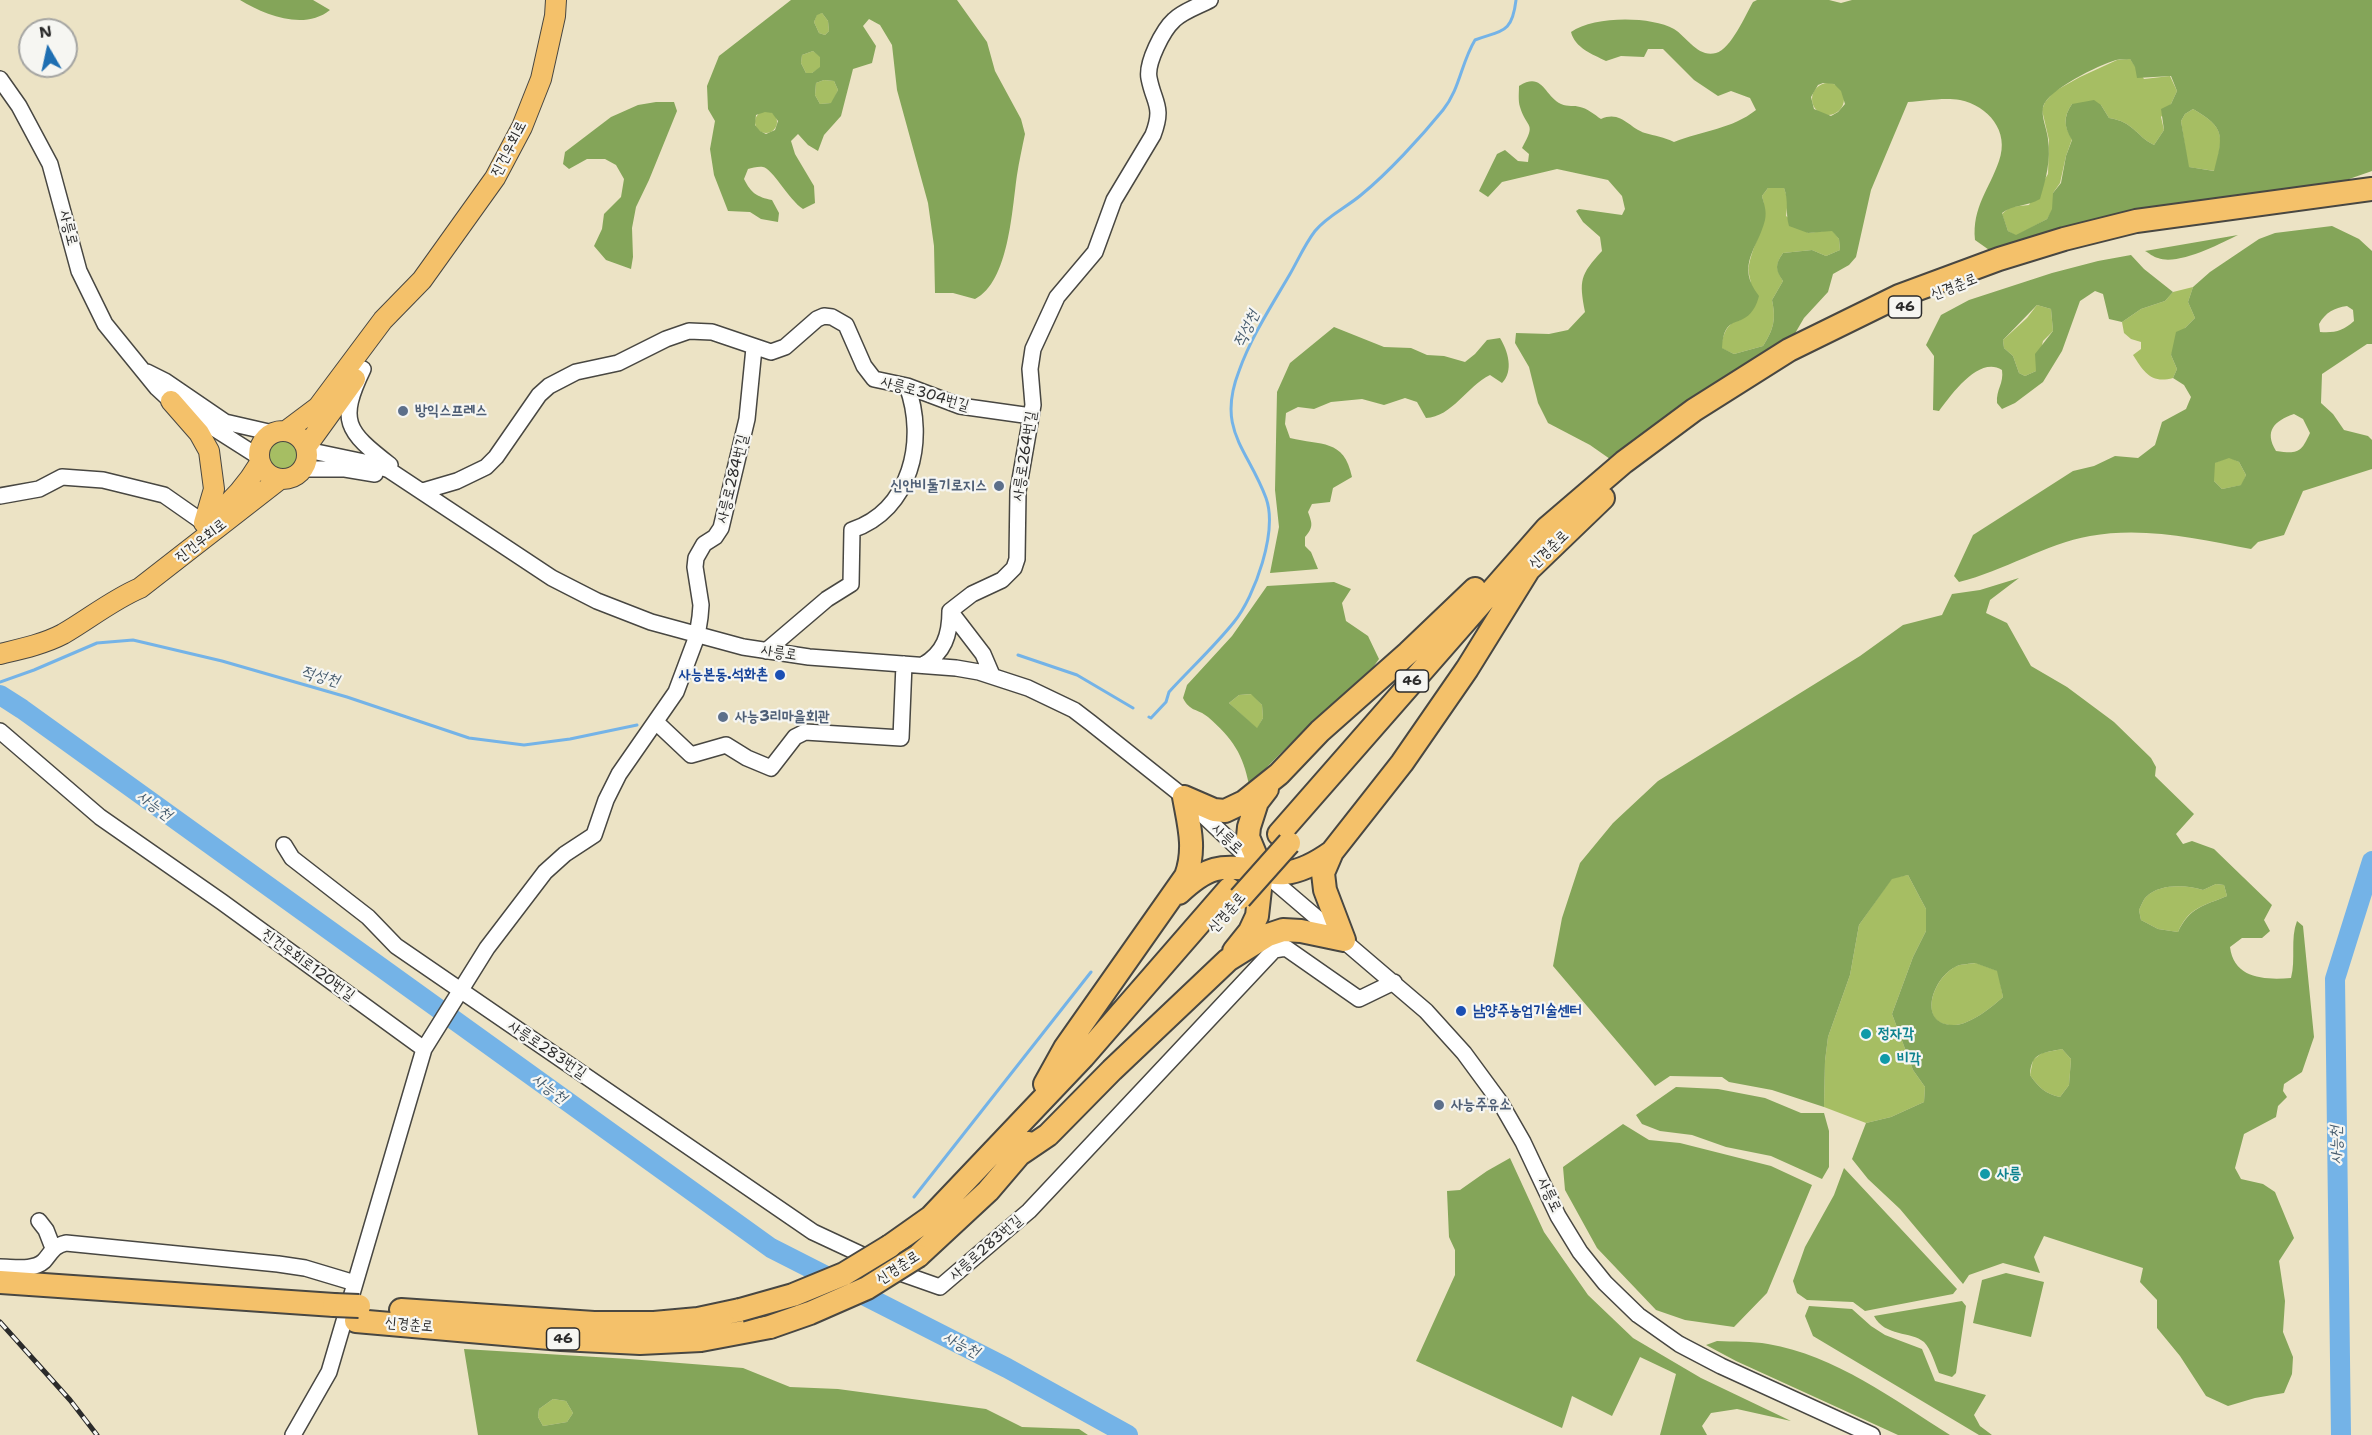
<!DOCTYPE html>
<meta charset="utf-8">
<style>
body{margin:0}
#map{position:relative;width:2372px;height:1435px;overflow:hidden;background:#ece3c5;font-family:"Shantell Sans",sans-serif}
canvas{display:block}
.north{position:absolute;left:18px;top:18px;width:60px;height:60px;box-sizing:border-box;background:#f6f6f2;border:2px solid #a5a5a2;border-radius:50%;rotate:351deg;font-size:16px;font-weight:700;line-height:24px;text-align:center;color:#2b2b2b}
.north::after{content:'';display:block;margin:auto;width:21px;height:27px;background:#1f6fb2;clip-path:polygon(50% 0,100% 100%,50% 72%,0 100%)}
</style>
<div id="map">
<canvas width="2372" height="1435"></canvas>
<div class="north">N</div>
</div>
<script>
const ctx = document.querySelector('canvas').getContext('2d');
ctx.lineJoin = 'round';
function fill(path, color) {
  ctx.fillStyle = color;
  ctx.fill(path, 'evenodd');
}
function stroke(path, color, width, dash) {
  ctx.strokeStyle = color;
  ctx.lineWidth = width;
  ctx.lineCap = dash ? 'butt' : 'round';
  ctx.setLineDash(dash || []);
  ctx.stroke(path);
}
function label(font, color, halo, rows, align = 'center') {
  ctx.font = font + ' "Shantell Sans","Poor Story",sans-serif';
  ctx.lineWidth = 4.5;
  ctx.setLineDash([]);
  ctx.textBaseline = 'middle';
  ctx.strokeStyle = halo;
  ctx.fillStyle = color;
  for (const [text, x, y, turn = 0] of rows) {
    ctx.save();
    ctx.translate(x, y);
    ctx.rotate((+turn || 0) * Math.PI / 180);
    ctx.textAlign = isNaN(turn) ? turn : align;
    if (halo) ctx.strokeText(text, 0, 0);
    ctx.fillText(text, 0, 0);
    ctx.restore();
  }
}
fill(new Path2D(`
 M822 13 828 21 829 31 825 35 819 33 814 22 817 14Z
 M813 51 820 56V68L812 73H806L801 63 802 55Z
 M2130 59 2144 79 2170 76 2177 91 2171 104 2161 117 2164 130 2154 145C2135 135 2134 122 2109 118L2101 105 2072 104C2063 117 2064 126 2072 139L2066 156 2060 183 2053 193V209L2047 219 2016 236 2008 231 2002 214 2010 207 2029 205 2048 174 2049 140 2042 110 2045 102 2055 91 2080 77 2117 60Z
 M824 80 834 81 838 90 832 103 820 104 815 95 816 83Z
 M1812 99a16 16 0 1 1 32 0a16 16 0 1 1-32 0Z
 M2193 109C2226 128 2223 136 2215 171L2188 167 2181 121 2185 114Z
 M755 122a11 11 0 1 1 22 0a11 11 0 1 1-22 0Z
 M1768 188H1784L1788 200 1786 216 1808 233 1832 230 1839 239 1840 250 1826 256 1812 250 1783 253C1775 264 1776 270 1783 281L1772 300C1776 319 1774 329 1763 346L1734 354 1721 348C1723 335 1726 323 1740 320 1744 310 1749 299 1751 288 1752 281 1747 273 1749 265 1754 239 1770 223 1762 196Z
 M2193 287 2188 302 2195 318 2185 328 2171 355 2177 369 2173 378C2151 384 2144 372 2133 355L2141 349V342L2131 339 2124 333 2122 322 2141 309 2165 301 2173 292Z
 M2037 305 2051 309 2053 331 2043 341 2036 371 2025 376 2019 373 2013 356 2004 348 2003 340 2027 318Z
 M269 455a14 14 0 1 1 28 0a14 14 0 1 1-28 0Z
 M2229 457 2239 462 2246 475 2242 485 2222 489 2214 481V463Z
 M1252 694 1262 705 1263 718 1257 729 1229 703 1239 695Z
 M1908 875 1926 909V931L1913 957 1892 1014 1913 1070 1925 1087 1924 1102 1891 1117 1866 1123 1824 1107 1825 1061 1828 1037 1850 975 1859 925 1892 878Z
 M2216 884 2224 885 2227 896C2203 906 2189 907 2178 932L2158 929 2141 920 2139 910C2141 906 2143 900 2146 897 2160 883 2187 885 2203 890Z
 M1976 963 1998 971 2003 997C1992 1007 1971 1024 1955 1025 1916 1027 1932 977 1957 966 1962 964 1970 964 1976 963Z
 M2062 1049 2071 1059 2069 1085 2060 1097C2046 1094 2038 1087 2030 1075L2033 1060 2042 1053Z
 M553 1399 566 1401 573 1413 567 1422 543 1426 538 1417 539 1409Z`), '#a6be63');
fill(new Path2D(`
 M240 0H313L330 10C304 31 265 15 240 0Z
 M791 0H957L987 42 995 71 1021 119 1025 134C1022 148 1019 162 1017 175 1012 209 1009 282 975 299L953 293H935L934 246 928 203 897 90 892 45 880 25 869 19 863 26 876 46 872 63 853 69 841 116 824 135 818 151 808 145 798 134 791 141 795 154 814 186 815 203 803 209C789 200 772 168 763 167 759 166 752 168 748 169L744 179C751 193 757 197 772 200L779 213 778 222 761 219 750 212 728 211 714 175 710 149 715 121 708 109 707 86 719 56ZM822 13 828 21 829 31 825 35 819 33 814 22 817 15ZM813 51 820 57V67L812 73H806L801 63 802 55ZM824 80 834 81 838 90 831 103 820 104 815 95 816 83ZM765 112 772 113 778 121 775 130 766 134 760 131 755 125 756 115Z
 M1757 0H1829L1841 3 1852 0H2372V171L2332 185 1992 252 1975 240C1972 207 1989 190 1999 161 2010 131 1988 106 1960 100 1944 97 1924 101 1908 102L1871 190 1856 257 1849 265 1833 274 1828 292 1804 318 1790 342 1610 459 1590 445 1548 423 1538 403 1529 367 1515 343 1516 333 1549 334 1568 330 1585 312C1579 280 1580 275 1602 251L1600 237 1583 222 1576 211 1579 209 1622 215 1625 209 1622 196 1608 180 1557 169 1502 182 1488 197 1479 191 1497 154 1505 150 1518 161 1528 162 1529 154 1522 148C1537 121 1527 130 1520 107 1518 101 1519 92 1519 86 1543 71 1544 96 1561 104 1568 107 1574 105 1580 107 1587 108 1595 115 1601 119 1621 110 1629 128 1645 133 1655 136 1664 137 1674 142 1702 131 1732 129 1756 110L1750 98 1731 91 1718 96 1694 80 1663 49H1648L1644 57 1621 56 1606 61C1592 54 1575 48 1571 32 1594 16 1650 16 1674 29 1687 37 1698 58 1716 53 1731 49 1745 16 1753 2ZM2130 59 2135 67 2137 78 2171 76 2177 91 2171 104 2161 109 2164 130 2154 145C2135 135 2134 122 2109 118L2101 105 2094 100 2072 104C2063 117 2064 127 2072 140L2066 156 2061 183 2053 193 2052 209 2047 219 2016 235 2008 231 2002 213C2013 204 2027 207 2040 199 2046 179 2051 160 2048 139 2047 129 2041 117 2043 107 2047 90 2099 65 2116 60 2120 59 2126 60 2130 59ZM1823 83 1834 84 1841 91 1845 104 1838 112 1831 116 1814 109 1811 97 1818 85ZM2193 109C2226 128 2223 136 2214 171L2189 167 2181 121 2185 114ZM1768 188H1784C1789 201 1785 212 1789 226L1808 233 1832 231 1839 239 1840 250 1826 256 1812 250 1783 253C1775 264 1775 270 1783 281L1772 300C1776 319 1774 329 1763 346L1734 354 1722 348C1724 313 1740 329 1753 310 1756 306 1758 300 1759 296 1735 265 1758 249 1765 220 1767 211 1764 204 1762 196Z
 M656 102H674L677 111 649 180 636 207 632 228 633 257 631 269 606 260 594 246 602 229 604 214 621 197 624 179 616 165 605 159H587L569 169 563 164 565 152 611 117 638 105Z
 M2332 226 2359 239 2372 251V344H2367L2322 374 2321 403 2333 414 2344 430 2368 436 2372 440V469L2303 491 2284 535 2258 542 2251 549C2199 539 2144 526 2090 536 2045 544 2004 571 1959 582L1954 576 1973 535 2073 471 2094 466 2115 456 2138 458 2155 445 2162 422 2186 409 2191 397 2184 385 2173 378 2177 369 2171 355 2176 332 2185 328 2195 318 2188 302 2193 287 2210 272 2259 239 2275 233ZM2347 306 2353 310 2354 321C2343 331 2335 333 2320 332L2319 324C2326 312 2334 308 2347 306ZM2294 414 2303 419 2310 433C2301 453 2298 454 2276 451 2264 431 2274 421 2294 414ZM2229 458 2239 462 2246 475 2241 485 2222 489 2214 481 2215 463Z
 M2238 235C2220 244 2177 266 2158 258 2153 257 2149 253 2145 251Z
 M2131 255 2144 269 2173 292 2165 301 2141 309 2122 322 2109 319 2103 294 2095 291 2080 301 2062 351 2043 382 2015 403 2002 409 1997 403C1996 389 2004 384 2002 370 1979 355 1951 395 1939 411L1933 410 1934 356 1926 345 1941 315 1969 300 2052 273 2098 261ZM2037 305 2051 309 2053 331 2035 354 2036 371 2025 376 2019 373 2013 356 2004 348 2003 340Z
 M1334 327 1384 347 1411 348 1427 355 1444 356 1465 362 1475 354 1487 340 1500 338C1508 351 1514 371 1502 383L1490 375C1467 386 1452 417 1426 418L1417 402 1405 398 1384 405 1362 399 1331 402 1314 409 1298 407 1286 413 1285 424 1290 438C1321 446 1344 438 1352 477L1333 488 1330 502 1312 504 1308 512C1312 523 1314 527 1305 537V546L1311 552 1318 569 1270 573 1279 527 1275 490 1277 392 1290 363Z
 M2019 578 1990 600 1986 613 2007 623 2031 666 2067 687 2114 722 2151 758 2156 767 2155 776 2194 814 2176 834 2183 844 2192 841 2214 849 2272 905 2264 920 2270 931 2262 938H2242L2230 947C2234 979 2265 980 2291 978 2296 959 2290 939 2297 921L2303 926 2314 1037 2302 1072 2284 1084 2283 1091 2287 1097 2278 1106 2276 1117 2244 1134 2235 1168 2241 1179 2263 1184 2275 1192 2294 1238 2279 1261 2285 1301 2283 1332 2293 1357 2292 1374 2284 1393 2255 1398 2228 1406 2206 1396 2180 1356 2157 1328V1300L2140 1282 2143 1268 2044 1236 2034 1257 2040 1273 2003 1263 1969 1275 1963 1284 1900 1209 1868 1179 1852 1159 1866 1123 1891 1117 1924 1102 1925 1087 1913 1070 1892 1014 1913 957 1926 931V909L1908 875 1892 879 1859 925 1850 975 1828 1037 1825 1061 1824 1107 1772 1090 1729 1082 1722 1077 1670 1076 1655 1086 1553 966 1562 918 1580 863 1613 823 1658 781 1860 656 1903 625 1942 615 1952 594 1980 590ZM2216 884 2224 885 2227 896C2203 906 2190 907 2178 932L2158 929 2141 920 2139 910C2141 906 2143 900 2146 897 2160 883 2187 885 2203 890ZM1975 963 1997 971 2003 997C1992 1007 1971 1024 1955 1025 1916 1026 1932 977 1957 966 1962 964 1970 964 1975 963ZM2062 1049 2071 1059 2069 1085 2060 1097C2046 1094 2038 1087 2030 1075 2031 1052 2043 1053 2062 1049Z
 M1334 582 1351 589 1342 603 1346 621 1368 636 1379 659 1366 677 1301 733 1249 785C1243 754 1233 739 1208 717 1197 708 1190 712 1183 698L1187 685 1232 636 1267 586ZM1251 694 1262 705 1263 718 1257 728 1229 703 1239 695Z
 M1676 1087 1718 1089 1765 1098 1801 1113H1824L1829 1131V1167L1822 1179 1771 1156 1726 1147 1692 1135 1660 1131 1642 1124 1636 1115Z
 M1623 1124 1649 1140 1680 1143 1771 1166 1812 1185 1767 1293 1734 1327 1685 1320 1656 1310 1597 1248 1565 1190 1563 1167Z
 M1510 1158 1544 1232 1588 1295 1633 1338 1701 1378 1791 1421 1737 1409 1711 1413 1702 1426 1707 1435H1660L1676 1374 1640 1357 1612 1416 1572 1396 1562 1428 1416 1361 1455 1275V1250L1449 1237 1447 1191 1460 1190 1487 1171Z
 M1844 1168 1957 1289 1953 1294 1865 1311 1853 1302 1807 1300 1797 1293 1793 1281 1805 1247 1834 1195Z
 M2006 1273 2044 1282 2031 1337 1973 1323 1982 1280Z
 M1962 1301 1966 1306 1956 1373 1952 1377 1939 1373C1935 1364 1931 1349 1924 1342 1911 1331 1885 1337 1874 1316Z
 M1809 1306 1852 1309 1871 1326 1885 1335 1922 1349 1935 1381 1986 1395 1974 1415 1980 1426 1992 1435H1979L1813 1336 1805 1316Z
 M1717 1341C1734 1342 1752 1341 1768 1344 1835 1355 1894 1400 1950 1435H1898L1736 1361 1706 1345Z
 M464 1349 629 1359 743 1368 790 1387 838 1389 986 1409 1022 1427 1079 1429 1088 1435H478ZM553 1399 566 1401 573 1413 567 1422 543 1426 538 1417 539 1409Z`), '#84a559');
stroke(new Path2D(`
 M1018 655 1077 675 1133 708
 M0 682 34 670 97 643 133 640 222 661 347 697 469 738 524 745 570 739 637 725
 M1149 717 1151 718 1166 702 1169 692C1190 669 1214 647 1234 622 1255 596 1278 531 1266 498 1248 449 1216 430 1239 371 1251 337 1272 305 1290 274 1298 260 1305 244 1315 231 1327 216 1347 207 1361 195 1388 173 1421 137 1443 110 1460 89 1461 63 1475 40 1502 30 1512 34 1516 0
 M914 1197 1091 972`), '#74b3e7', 3);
stroke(new Path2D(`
 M0 695 22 709 771 1248 1007 1368 1128 1435
 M2341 1435 2335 979 2372 861`), '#74b3e7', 20);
const minor = new Path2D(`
 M0 79 19 106 50 164 79 271 105 324 157 388 171 401 259 457
 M363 369C338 421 346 431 390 465
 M147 372 165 381 225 422 273 433
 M307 450 369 463 389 470 552 578 597 601 651 622 743 647 809 657 956 668 979 672 1028 688 1074 710 1091 723 1184 797 1262 871 1426 1011 1464 1053 1500 1102 1523 1142 1558 1216 1580 1252 1605 1283 1638 1315 1679 1344 1721 1366 1872 1435
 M303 469H345L375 474
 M423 491 457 481 486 467 496 457 539 395 549 386 576 372 618 363 666 339 689 331 712 332 771 352 785 347 817 319 824 316 832 317 846 325 864 366 874 379 907 386 960 406 1031 416
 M0 496 39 489 62 477 103 480 164 495 204 523
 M766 651 827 599 851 584 852 530C911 510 927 440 907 386
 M923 665C944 653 950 635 950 611
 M992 675 983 654 950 611 972 594 1002 580 1014 568 1017 559 1018 491 1033 405 1030 369 1033 349 1057 297 1095 252 1114 200 1153 135C1164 106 1154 104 1149 78 1146 63 1163 30 1174 20 1183 11 1199 6 1210 0
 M656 722 691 755 726 745 747 758 771 768 795 737 805 732 901 738 904 664
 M0 731 100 817 222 902 424 1049
 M284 845 292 858 368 917 396 946 813 1232 903 1274 940 1287 1029 1211 1274 950 1286 948 1359 999 1394 982
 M39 1221 46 1230 53 1248
 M0 1267C14 1267 33 1271 44 1261 52 1252 53 1246 66 1243L278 1264 305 1268 355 1283
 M293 1435 329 1372 424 1049 487 948 545 872 565 854 594 835 606 800 619 774 676 692 697 636 700 617 701 605 695 567 696 558 704 544 715 537 721 528 747 419 754 348`);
const major = new Path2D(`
 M171 401 199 433 209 451 214 489 204 523
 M259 455a24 24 0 1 1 48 0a24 24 0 1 1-48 0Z
 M286 431 318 407 383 320 422 280 495 178 522 127 541 79 555 16 556 0
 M306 447 355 379
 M215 515C233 501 248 483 260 463
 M0 654C21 649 44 644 63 634 89 619 112 600 140 588L280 479`);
const highway = new Path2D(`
 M1523 575 1603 498
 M1184 797 1214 810 1225 811 1244 802 1279 774 1320 731 1408 653 1475 589
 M1279 834 1547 528 1624 462 1694 410 1789 350 1899 296 1999 259 2064 239 2136 221 2372 189
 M1179 893C1208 866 1219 865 1257 870 1266 872 1276 874 1285 873 1303 871 1318 862 1332 852
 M1234 951 1250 931 1257 916 1262 871 1248 837 1249 827 1257 802 1267 789
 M1045 1084 1065 1048 1186 876C1196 849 1189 825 1184 797
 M1020 1154 1048 1135 1112 1070 1228 960 1268 935 1283 930 1301 931 1344 940 1325 890 1323 873 1332 852 1402 763 1467 669 1529 569
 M890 1246 931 1217 1083 1057 1229 889
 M918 1256 988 1191 1029 1143
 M0 1282 334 1305
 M401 1310 594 1323H654L698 1319 740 1310
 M356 1321 561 1339 640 1343 701 1340 770 1327`);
stroke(minor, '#484742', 18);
stroke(major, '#484742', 22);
stroke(highway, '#484742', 26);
stroke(minor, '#fff', 15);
stroke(major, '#f4c16a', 20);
stroke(highway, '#f4c16a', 22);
const rail = new Path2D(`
 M0 1322 70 1400 97 1435`);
stroke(rail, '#2b2b2b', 5);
stroke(rail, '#f6f6f2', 3, [9]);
const highwayBridge = new Path2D(`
 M1240 898 1289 843
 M334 1305 359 1306
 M740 1310 793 1295 844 1274 890 1246
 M770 1327 810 1313 867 1288 918 1256`);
stroke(highwayBridge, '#484742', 26, []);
stroke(highwayBridge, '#f4c16a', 22);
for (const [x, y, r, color] of [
 [403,411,6,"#5c6f8a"],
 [999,486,6,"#5c6f8a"],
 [780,675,6,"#1a4fb4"],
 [723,717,6,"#5c6f8a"],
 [1461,1011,6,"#1a4fb4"],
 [1866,1034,6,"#0f9aa8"],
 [1885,1059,6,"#0f9aa8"],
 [1439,1105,6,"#5c6f8a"],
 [1985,1174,6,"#0f9aa8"]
]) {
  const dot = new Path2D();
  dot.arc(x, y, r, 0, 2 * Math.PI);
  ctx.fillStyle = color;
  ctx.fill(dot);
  stroke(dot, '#f6f6f2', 2);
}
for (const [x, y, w] of [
 [1905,307,33],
 [1412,681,33],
 [563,1339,33]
]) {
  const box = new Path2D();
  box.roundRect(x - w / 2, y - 11, w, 22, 4.5);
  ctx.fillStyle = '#f6f6f2';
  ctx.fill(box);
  stroke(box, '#2b2b2b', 1.5);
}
label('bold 14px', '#2b2b2b', null, [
 ["46",1905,307],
 ["46",1412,681],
 ["46",563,1339]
]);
label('15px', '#2b2b2b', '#f6f6f2', [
 ["진건우회로",509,149,-63],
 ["사릉로",68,228,76],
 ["신경춘로",1954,287,-21],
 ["사릉로304번길",925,394,16],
 ["사릉로264번길",1025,456,-81],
 ["사릉로284번길",733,479,-76],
 ["진건우회로",201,541,-38],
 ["신경춘로",1549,550,-44],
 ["사릉로",779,653,9],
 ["사릉로",1227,839,43],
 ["신경춘로",1227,913,-49],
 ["진건우회로120번길",308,965,36],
 ["사릉로283번길",547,1050,34],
 ["사릉로",1549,1195,64],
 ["사릉로283번길",986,1248,-41],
 ["신경춘로",898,1268,-33],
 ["신경춘로",409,1325,5]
]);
label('bold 15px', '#4e5e75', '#f6f6f2', [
 ["방익스프레스",415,411],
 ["신안비둘기로지스",987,486,"right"],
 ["사능3리마을회관",735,717],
 ["사능주유소",1451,1105]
], 'left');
label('bold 15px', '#164399', '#f6f6f2', [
 ["사능본동.석화촌",768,675],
 ["남양주농업기술센터",1473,1011,"left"]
], 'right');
label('bold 15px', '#0d838f', '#f6f6f2', [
 ["정자각",1878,1034],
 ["비각",1897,1059],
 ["사릉",1997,1174]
], 'left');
label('italic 16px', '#455b6d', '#f6f6f2', [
 ["적성천",1247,329,-65],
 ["적성천",320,677,15],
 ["사능천",154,806,36],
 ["사능천",549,1089,36],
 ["사능천",2337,1145,-91],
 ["사능천",961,1345,27]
]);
</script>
